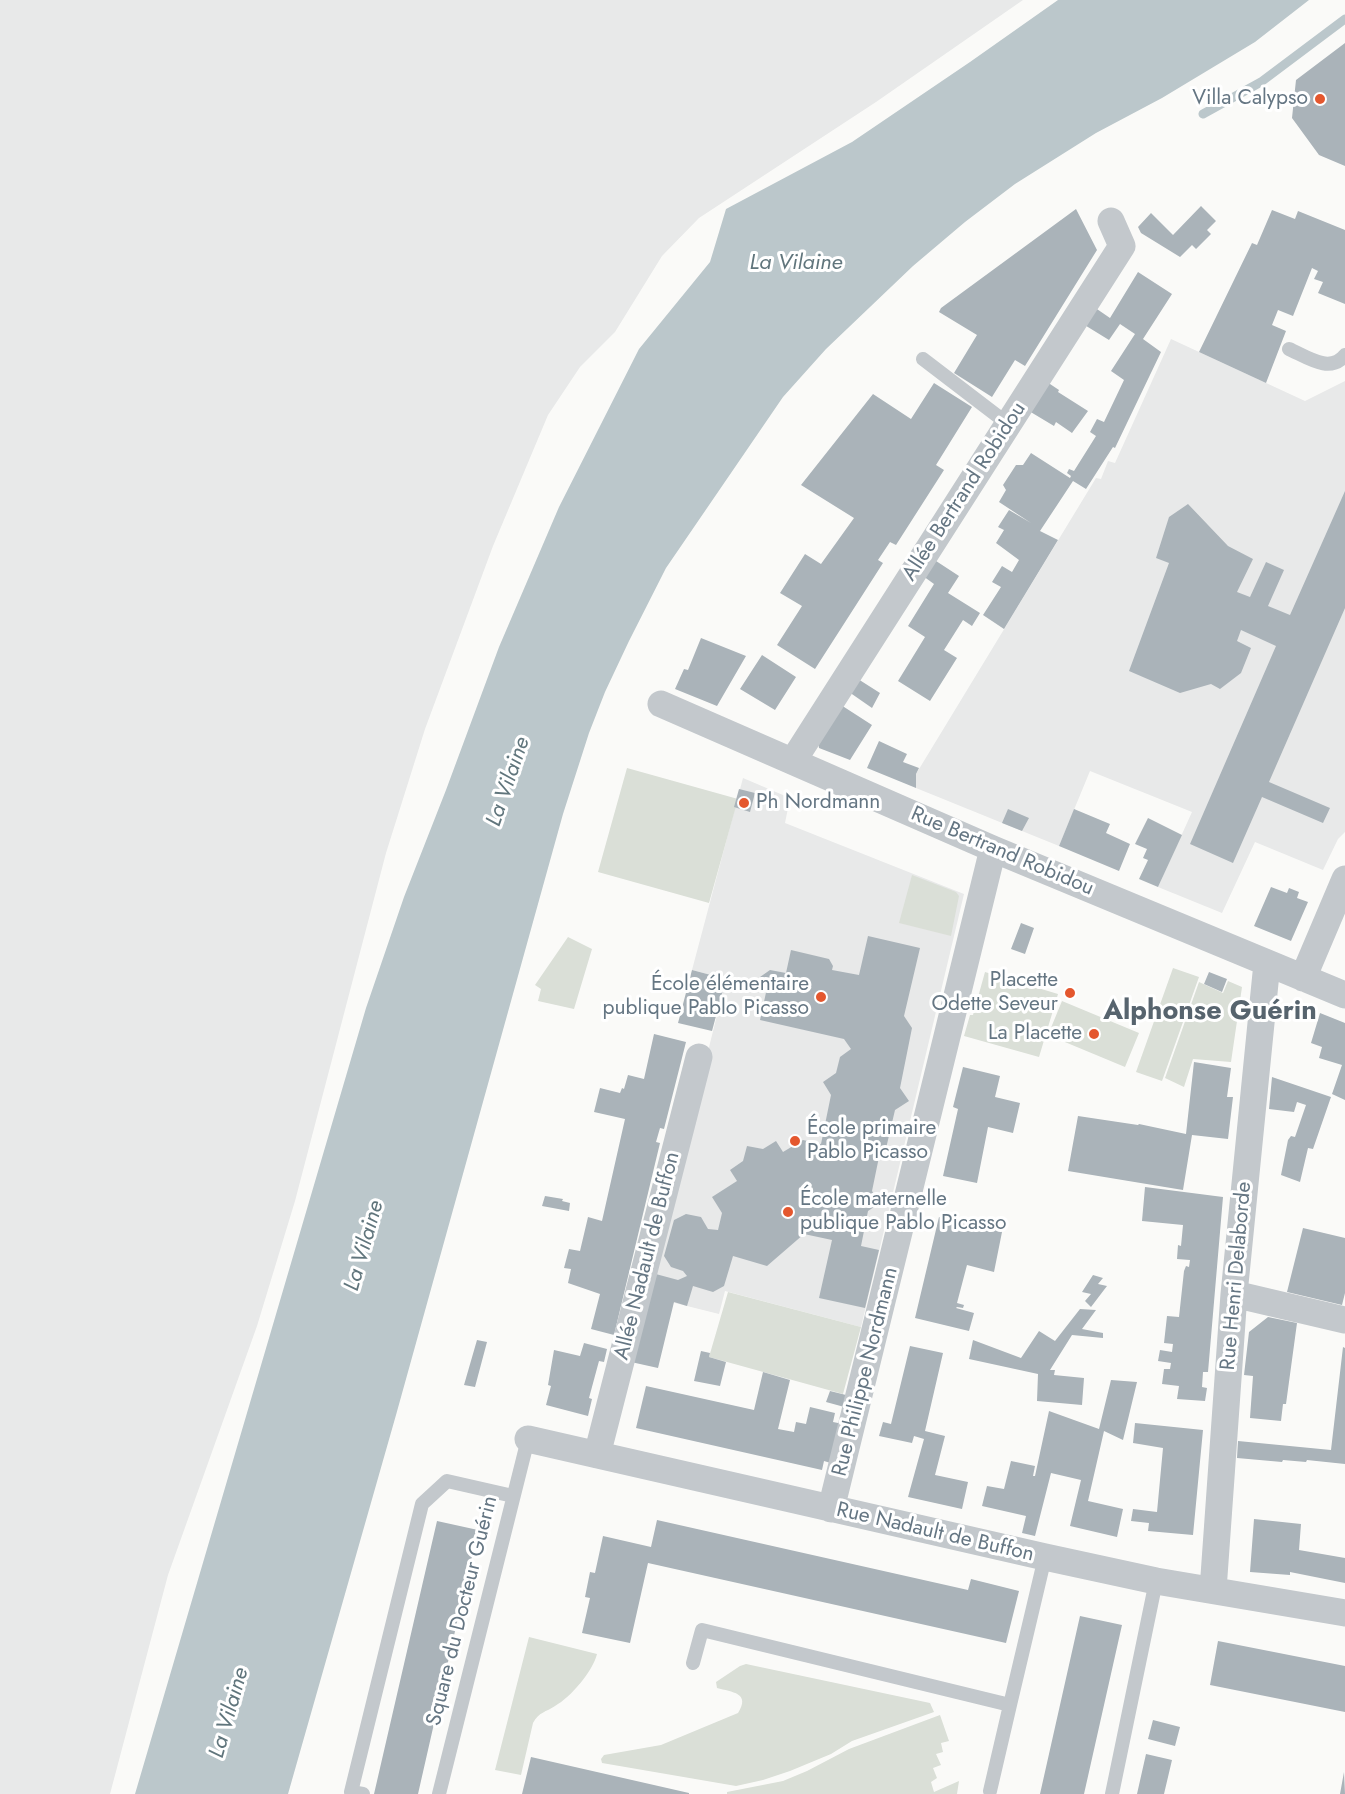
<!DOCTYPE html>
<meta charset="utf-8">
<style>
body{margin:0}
canvas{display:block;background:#fafaf8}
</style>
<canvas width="1345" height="1794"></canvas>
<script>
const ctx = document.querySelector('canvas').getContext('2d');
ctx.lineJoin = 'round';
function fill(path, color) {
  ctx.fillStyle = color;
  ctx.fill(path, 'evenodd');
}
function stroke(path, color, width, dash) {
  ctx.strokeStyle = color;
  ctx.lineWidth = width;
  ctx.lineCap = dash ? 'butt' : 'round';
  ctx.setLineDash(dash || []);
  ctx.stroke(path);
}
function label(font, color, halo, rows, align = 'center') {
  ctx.font = font + ' Jost,sans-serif';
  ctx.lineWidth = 6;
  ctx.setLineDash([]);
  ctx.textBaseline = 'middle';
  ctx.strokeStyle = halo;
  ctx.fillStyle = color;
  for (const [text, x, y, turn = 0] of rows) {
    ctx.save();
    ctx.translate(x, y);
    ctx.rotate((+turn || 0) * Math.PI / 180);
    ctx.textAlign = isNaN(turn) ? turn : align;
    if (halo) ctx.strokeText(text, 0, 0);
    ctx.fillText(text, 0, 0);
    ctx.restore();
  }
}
fill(new Path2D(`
 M0 0H1023L876 102 699 218 662 256 615 332 580 367 548 415 493 546 425 729 386 853 295 1201 257 1326 168 1575 110 1794H0Z
 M1171 339 1305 401 1345 381V832L1338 839 1323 870 1255 842 1222 913 1158 887 1192 812 1090 771 1059 846 916 788V774L1096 478 1101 479 1108 461 1115 463Z
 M743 778 790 798 785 823 964 894 861 1327 725 1291 719 1314 647 1296 726 979 692 970Z`), '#e8e9e9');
fill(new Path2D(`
 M627 768 738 799 709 903 598 872Z
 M912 875 956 892 959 896 951 936 899 923Z
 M568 937 592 949 574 1009 538 1001 541 989 535 985Z
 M1173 968 1199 977 1162 1081 1136 1072Z
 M985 972 1058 994 1039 1057 964 1036 970 1015H973Z
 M1228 981 1242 987 1231 1062 1193 1059 1184 1087 1165 1078 1199 982 1223 993Z
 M1062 1001 1139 1033 1125 1067 1048 1035Z
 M728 1292 861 1327 843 1394 709 1357Z
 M529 1637 597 1654C593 1671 571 1697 555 1706 546 1712 539 1712 533 1723L521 1775 495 1770Z
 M746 1664 930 1703 934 1712 852 1741 831 1754 790 1771 763 1780 736 1786 602 1763 601 1759 604 1755 661 1745 738 1713C751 1693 732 1692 717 1688L716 1682 740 1666Z
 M940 1715 949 1741 941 1743 943 1752 936 1754 941 1765 933 1768 937 1778 931 1782 934 1792 959 1781 957 1794H727V1792L783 1781 807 1771 849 1749Z`), '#dadfd7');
fill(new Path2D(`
 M1058 0H1309L1255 42 1162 98 1096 133 1015 184 965 222 913 266 826 349 783 397 666 568 629 641 605 692 589 733 563 814 396 1415 288 1794H135L366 1008 404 897 446 790 499 647 559 507 639 349 710 262 726 209 852 142 970 62Z`), '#bbc7cb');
stroke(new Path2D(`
 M1203 114 1261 82 1345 19`), '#bbc7cb', 9);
fill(new Path2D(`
 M1345 43V166L1319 155 1292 118 1296 80Z
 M1201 206 1216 221 1207 230 1211 234 1196 249 1192 245 1180 257 1141 233 1138 227 1151 213 1173 235Z
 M1076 209 1097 250 1025 366 1015 360 992 397 954 373 977 335 939 312 941 308Z
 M1272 210 1295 219 1298 211 1345 230V304L1318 293 1323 282 1314 279 1318 271 1312 268 1293 316 1278 310 1272 325 1286 331 1266 383 1199 352 1252 243 1257 245Z
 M1138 272 1172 294 1143 339 1161 352 1115 448 1113 447 1086 489 1073 481 1040 531 1058 540 1004 629 983 615 1001 587 992 582 1002 566 1012 572 1019 560 996 543 1004 530 998 527 1009 510 1031 523 999 502 1006 490 1003 485 1016 465H1023L1031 453 1070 478 1071 476 1067 473 1069 469 1074 471 1096 436 1090 432 1097 419 1104 422 1124 380 1111 371 1135 334 1120 324 1109 340 1083 324 1094 307 1110 318Z
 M1047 382 1059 390 1058 392 1088 411 1072 433 1056 422 1054 426 1029 411Z
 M934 383 972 407 936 465 944 470 896 545 890 542 878 560 883 563 815 669 777 645 802 606 780 593 805 554 821 564 854 518 801 485 873 394 911 419Z
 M1345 491V608L1269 782 1330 808 1323 823 1262 797 1233 863 1190 844 1276 646 1241 630 1237 641 1251 648 1241 673 1220 689 1211 684 1180 693 1129 671 1169 563 1156 558 1169 517 1188 504 1228 546 1253 559 1237 592 1250 597 1266 562 1284 570 1268 606 1290 615Z
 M933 559 959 576 948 593 980 613 972 626 963 620 944 650 957 658 930 701 898 681 925 637 908 626 934 584 923 576Z
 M701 638 746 656 717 706 675 689 684 669 688 670Z
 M762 655 796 677 775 710 740 689Z
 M858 679 880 693 872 708 849 692Z
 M841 705 872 725 850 760 819 748 818 741Z
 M879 741 907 754 903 762 919 768 916 774V788L867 768Z
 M739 789 755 793 750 812 734 807Z
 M1008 809 1029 818 1022 831 1002 823Z
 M1074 809 1110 824 1106 833 1130 844 1119 871 1059 846Z
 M1148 818 1182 835 1158 887 1139 879 1148 860 1143 858 1147 849 1135 844Z
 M1271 887 1287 893 1289 888 1299 892 1297 898 1308 902 1291 941 1254 926Z
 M1021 923 1034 928 1025 954 1011 949Z
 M868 936 920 948 904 1016 912 1028 900 1088 909 1101 895 1110 884 1157H879L872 1191 880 1203 868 1211 861 1246 879 1250 865 1308 819 1298 832 1240 804 1234 767 1266 733 1256 724 1286 713 1292 693 1286 687 1306 674 1302 658 1368 631 1362 652 1273 678 1280 687 1276 683 1271 671 1267 664 1256 674 1220 686 1214 701 1217 708 1229 718 1230 722 1213 712 1197 737 1181 730 1170 743 1161 747 1146 763 1149 776 1141 783 1152 803 1140 821 1144 831 1095 823 1082 836 1073 840 1057 851 1049 844 1039 760 1020 767 988 760 977 770 970 786 973 791 950 829 959 833 966 832 970 859 975Z
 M692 970 726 979 712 1031 678 1023Z
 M1209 972 1227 979 1222 992 1204 984Z
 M1320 1013 1345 1023V1100L1332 1094 1342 1065 1319 1058 1322 1047 1311 1043Z
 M654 1034 686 1042 664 1129 660 1128 656 1142 660 1143 614 1335 591 1329 600 1294 568 1283 571 1269 564 1268 569 1249 580 1251 588 1217 602 1221 625 1119 594 1112 600 1088 620 1093 622 1088 624 1089 628 1075 644 1079Z
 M1194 1062 1231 1068 1227 1097H1233L1228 1139 1192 1135 1183 1190 1068 1171 1078 1116 1138 1125 1139 1124 1186 1134Z
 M963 1067 1000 1076 995 1097 1020 1103 1013 1133 988 1127 977 1183 943 1176 958 1109 953 1107Z
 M1272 1077 1331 1097 1313 1149 1308 1148 1300 1182 1281 1175 1288 1140 1291 1136 1295 1137 1306 1105 1297 1102 1294 1112 1269 1109Z
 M1145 1187 1223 1197 1208 1372H1203L1202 1387 1207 1388 1205 1401 1177 1399 1179 1386 1162 1384 1164 1369H1170L1171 1363 1158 1361 1160 1350 1172 1352 1173 1344 1164 1343 1167 1316 1179 1317 1184 1271 1186 1266 1189 1267 1190 1260 1177 1259 1178 1245 1181 1246 1183 1225 1142 1221Z
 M545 1196 563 1199 562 1201 570 1203 569 1211 542 1206Z
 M939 1217 982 1226 983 1222 1003 1227 994 1272 967 1265 957 1303 964 1305 963 1308 957 1307 956 1308 974 1313 969 1331 915 1318Z
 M1303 1228 1345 1238V1293L1342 1305 1287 1292Z
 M1093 1275 1103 1278 1098 1284 1107 1286 1091 1307 1085 1301 1091 1294 1082 1292Z
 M1080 1309 1096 1310 1082 1329 1103 1333V1338L1072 1335 1050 1370H1055L1054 1375 1084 1378 1082 1405 1037 1401 1038 1374 969 1359 973 1340 1021 1358 1039 1331 1055 1341Z
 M1268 1317 1297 1323 1286 1404H1283L1281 1421 1250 1418 1253 1376 1244 1375 1249 1332Z
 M477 1340 487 1342 475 1387 464 1385Z
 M584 1343 607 1349 604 1362 599 1361 589 1398 592 1399 588 1416 546 1405 551 1386 548 1385 554 1350 580 1356Z
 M910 1346 943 1353 925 1431 945 1436 935 1475 968 1482 962 1509 908 1497 924 1439 914 1436 912 1443 879 1436 883 1422 891 1424Z
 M1343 1347 1345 1348V1464L1307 1460 1306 1462 1283 1460 1282 1462 1237 1458 1238 1441 1331 1450Z
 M701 1351 710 1353 709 1357 726 1362 720 1386 694 1381Z
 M763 1372 790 1380 778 1429 794 1432 796 1422 806 1424 810 1407 835 1413 833 1422 843 1424 834 1464 824 1461 822 1470 636 1428 646 1386 754 1410Z
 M1111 1380 1137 1382 1123 1440 1104 1431 1088 1501 1123 1509 1117 1537 1070 1526 1081 1480 1051 1473 1035 1536 1022 1533 1026 1516 982 1506 987 1486 1004 1489 1011 1461 1035 1466 1033 1476H1035L1049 1411 1099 1429Z
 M830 1391 850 1396 848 1408 826 1402Z
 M1135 1423 1203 1430 1193 1535 1148 1531 1149 1523 1131 1521 1133 1509 1157 1512 1163 1448 1133 1443Z
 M1254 1519 1301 1524 1299 1550 1345 1558V1583L1290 1572V1575L1250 1572Z
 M657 1520 968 1590 971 1579 1019 1591 1006 1643 648 1563 630 1643 582 1633 590 1598 585 1597 590 1572 595 1573 603 1536 651 1547Z
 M437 1521 478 1530 418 1794H374Z
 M1080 1616 1122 1625 1084 1794H1040Z
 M1218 1641 1345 1666V1712L1210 1685Z
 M1153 1720 1180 1727 1175 1746 1148 1739Z
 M1146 1754 1172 1760 1164 1794H1137Z
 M531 1757 689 1793V1794H522Z
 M1344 1772 1345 1794H1340Z`), '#aab3b9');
stroke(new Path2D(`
 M1289 349C1307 357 1330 374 1345 355
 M923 359 1008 424
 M693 1663 702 1630 1010 1705 1045 1557
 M990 1791 1010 1705
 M363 1794 351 1792 422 1504 447 1481 513 1496
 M439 1794 528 1439
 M1112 1794 1156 1581`), '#c3c8cc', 14);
stroke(new Path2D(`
 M661 704 993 849 1345 995
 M793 761 1122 246 1111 221
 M1303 978 1345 879
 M1234 1294 1345 1320
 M528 1439 1045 1557 1156 1581 1345 1613
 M597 1455 699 1057
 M831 1509 993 849
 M1213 1590 1234 1294 1267 963`), '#c3c8cc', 27);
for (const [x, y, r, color] of [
 [1320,99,6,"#e4572e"],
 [744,803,6,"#e4572e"],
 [1070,993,6,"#e4572e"],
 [821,997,6,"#e4572e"],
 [1094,1034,6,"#e4572e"],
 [795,1141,6,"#e4572e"],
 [788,1212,6,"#e4572e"]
]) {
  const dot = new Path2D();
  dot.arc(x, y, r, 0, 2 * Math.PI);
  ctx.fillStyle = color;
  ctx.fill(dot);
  stroke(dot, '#fff', 2);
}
label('21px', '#657683', '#fff', [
 ["Villa Calypso",1308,99],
 ["Ph Nordmann",756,803,"left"],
 ["Placette",1058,981],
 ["Odette Seveur",1058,1005],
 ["École élémentaire",809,985],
 ["publique Pablo Picasso",809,1009],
 ["La Placette",1082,1034],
 ["École primaire",807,1129,"left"],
 ["Pablo Picasso",807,1153,"left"],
 ["École maternelle",800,1200,"left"],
 ["publique Pablo Picasso",800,1224,"left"]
], 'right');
label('21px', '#657683', '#fff', [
 ["Allée Bertrand Robidou",965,492,-57],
 ["Rue Bertrand Robidou",1002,852,23],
 ["Allée Nadault de Buffon",648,1256,-76],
 ["Rue Henri Delaborde",1237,1276,-85],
 ["Rue Philippe Nordmann",866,1372,-76],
 ["Rue Nadault de Buffon",935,1533,13],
 ["Square du Docteur Guérin",463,1611,-76]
]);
label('italic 22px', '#60757c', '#fff', [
 ["La Vilaine",796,264],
 ["La Vilaine",509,782,-71],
 ["La Vilaine",365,1246,-74],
 ["La Vilaine",230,1713,-74]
]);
label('bold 27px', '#57646e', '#fff', [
 ["Alphonse Guérin",1210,1012]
]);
</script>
